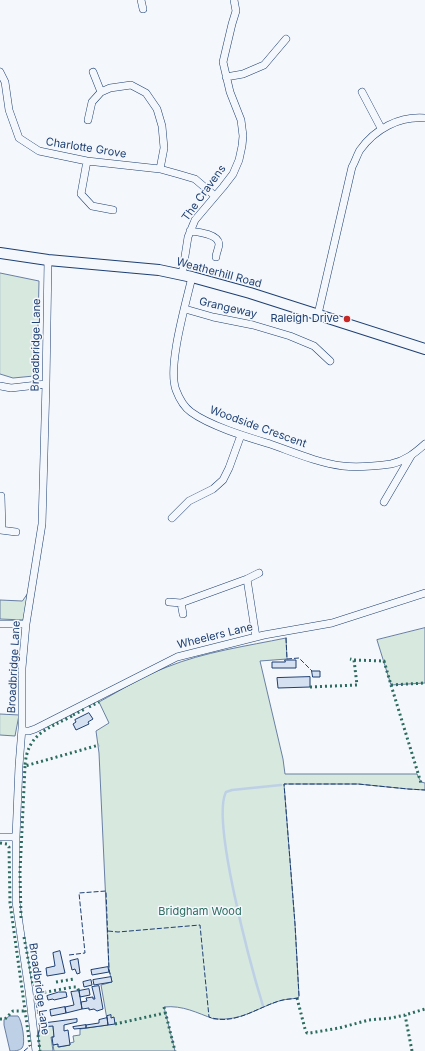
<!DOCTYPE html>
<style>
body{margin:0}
canvas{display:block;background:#f4f7fb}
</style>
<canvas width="425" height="1051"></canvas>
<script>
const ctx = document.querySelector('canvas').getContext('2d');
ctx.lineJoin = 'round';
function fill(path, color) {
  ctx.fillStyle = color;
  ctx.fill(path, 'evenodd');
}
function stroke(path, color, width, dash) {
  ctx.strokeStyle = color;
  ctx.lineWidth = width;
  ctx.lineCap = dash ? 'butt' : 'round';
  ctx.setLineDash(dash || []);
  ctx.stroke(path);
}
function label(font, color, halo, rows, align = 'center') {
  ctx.font = font + ' Inter,sans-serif';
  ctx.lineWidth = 3;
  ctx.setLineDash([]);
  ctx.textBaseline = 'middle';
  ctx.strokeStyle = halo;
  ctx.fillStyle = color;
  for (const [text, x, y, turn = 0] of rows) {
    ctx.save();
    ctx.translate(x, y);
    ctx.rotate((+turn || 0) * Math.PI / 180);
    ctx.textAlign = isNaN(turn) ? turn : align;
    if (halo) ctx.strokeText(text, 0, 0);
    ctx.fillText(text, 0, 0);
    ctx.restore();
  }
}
const green = new Path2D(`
 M0 273 39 281 37 371 34 376 13 378 0 374Z
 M31 589 24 620 0 619V600L22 601Z
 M425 628V683L391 685 377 640Z
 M286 638 287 659 260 661 283 759 285 774H417L421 782 425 783V790L408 789 358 784H284L295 924 299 996 298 998C292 999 285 999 279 1001 255 1009 242 1021 214 1019 197 1013 183 1005 164 1007L175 1051H54L53 1045 58 1044 59 1047 70 1045V1043L74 1042 73 1036 80 1035V1029L108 1025 101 985 112 982 109 970 99 753 96 731 109 723 99 702C121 690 143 676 167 667 204 652 247 646 286 638Z
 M0 714 19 715 15 736 0 735Z
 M53 1026 54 1037H51L53 1051H40L38 1035 40 1027Z`);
fill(green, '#d7e8df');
stroke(green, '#687fa3', 1);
const water = new Path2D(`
 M10 1016H18C22 1020 26 1044 22 1048 19 1051 14 1051 10 1051L4 1025V1020Z`);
fill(water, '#bed0e5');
stroke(water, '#687fa3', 1);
stroke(new Path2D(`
 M263 1006C252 970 211 821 226 792L232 790 281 785`), '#bed0e5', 2.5);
const building = new Path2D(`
 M285 660H296V668H272V662H285Z
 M312 671H320V677H313Z
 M310 677V687L278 688 277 678Z
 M89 713 93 719 88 722 89 724 76 730 73 724 76 722 75 720Z
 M60 951 65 973 47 976 46 968 55 966 53 953Z
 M78 959 80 973 77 974 75 969 72 970 70 961Z
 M108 967 109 972 92 975 91 970Z
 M111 977 112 982 94 985 93 980Z
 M91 980 92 985 84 987 83 982Z
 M99 986 103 1009 97 1011 94 1009 89 1010V1008L82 1009 81 1002 87 1001 86 998 93 997V999H95L92 987Z
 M89 989 90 995 80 997 79 991Z
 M79 991 82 1009 66 1013 65 1007 74 1005 71 992Z
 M59 992H66L67 997 54 1000 53 999 48 1000 47 996Z
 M65 1007 66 1013 51 1016 50 1010Z
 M111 1015V1018L114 1017 115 1024 108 1025 107 1016Z
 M107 1018 108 1025 86 1028V1025L99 1023V1020Z
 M77 1019V1022L64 1025V1031L68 1030 70 1045 58 1047V1044L53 1045 52 1037H54L53 1026 40 1027 39 1024Z
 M86 1025V1028L74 1029 73 1027Z`);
fill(building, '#d5e0f0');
stroke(building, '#1d3f73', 1);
const street = new Path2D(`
 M141 0 143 9
 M0 72 5 82 9 110 19 138 39 151 87 161 160 169 178 174 195 179 215 196
 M93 72 101 92
 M226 77 243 74 264 65 286 39
 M362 92 381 128
 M88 120 92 102 101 92 110 88 131 85 146 93 157 109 162 126 164 148 160 169
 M87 161 81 194 92 206 113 210
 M190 231C198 232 218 234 219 244 219 248 216 253 216 257
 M182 275 188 237 195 220 223 187 233 174 239 160 242 146 243 136 241 120 230 92 223 62 232 24 236 11 234 0
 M192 277C186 303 167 367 176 390 179 398 184 407 191 412 210 426 247 437 270 444 293 452 318 463 343 466 358 468 376 466 391 464 405 461 415 453 425 444
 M185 309 213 317 253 325 290 336 314 346 330 361
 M318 314 352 167C355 162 357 155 360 150 375 129 399 116 425 118
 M0 386 11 388 46 384
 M1 496 2 530
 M384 502 411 456
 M172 518 189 501 213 489 223 480 229 468 241 435
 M0 530 16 532
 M247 579 259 573
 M169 602 181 603
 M183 614 181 603 247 579 256 637
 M0 624H26
 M22 731H29L35 729 177 657 264 635 332 623 425 593
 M0 837H16
 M36 1051 29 991 16 902V837L19 766 22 728V668L26 624 42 524 46 384 48 260`);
const secondary = new Path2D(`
 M0 253 48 260 159 270 192 277 250 293 425 349`);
stroke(street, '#1d3f73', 8);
stroke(secondary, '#1d3f73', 12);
stroke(street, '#f4f7fb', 7);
stroke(secondary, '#f4f7fb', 10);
stroke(new Path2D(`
 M354 660 384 661 391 685 425 683
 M391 685 421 783
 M310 687 357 685 354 660 350 659
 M89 707 99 702
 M73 715 85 709
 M72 716C47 729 27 734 25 766L99 745
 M0 843 7 844 9 847 10 903 30 1046
 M21 918 20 872 25 766
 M24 937 33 985
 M56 982 74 979
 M35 996 41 993 73 987H77L79 991
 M297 998 305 1029 307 1033H310L339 1028 369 1020 391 1018 405 1015
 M164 1007 175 1051
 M0 1019H5L13 1011H25
 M115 1024 165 1013
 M38 1035 40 1051
 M412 1051 405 1015 425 1009`), '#2c6c60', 3, [2, 3]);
stroke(new Path2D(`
 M286 638 287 659 299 658 312 671
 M108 931 118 932 200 925 209 1017C234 1026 256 1008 279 1001 285 999 292 999 298 998L299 996 295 924 284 784H358L408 789 425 790
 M69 955 85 953 79 893 106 891 109 970 111 977
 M33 985 40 988 41 993
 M35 996 38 1014 42 1013 45 1019
 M38 1035 40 1027
 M24 1051 30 1046`), '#1d3f73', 1, [5, 2]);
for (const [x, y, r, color] of [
 [347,319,4,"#c62828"]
]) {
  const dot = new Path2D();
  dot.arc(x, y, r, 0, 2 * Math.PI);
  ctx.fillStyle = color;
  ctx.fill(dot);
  stroke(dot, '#f4f7fb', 1.5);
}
label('11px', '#1d3f73', '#f4f7fb', [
 ["Charlotte Grove",86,148,9],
 ["The Cravens",204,193,-54],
 ["Weatherhill Road",219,273,15],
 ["Grangeway",228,308,13],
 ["Broadbridge Lane",36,345,-89],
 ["Woodside Crescent",258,427,20],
 ["Wheelers Lane",215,636,-14],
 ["Broadbridge Lane",14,667,-87],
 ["Broadbridge Lane",39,989,82]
]);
label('11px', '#1d3f73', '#f4f7fb', [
 ["Raleigh Drive",339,319]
], 'right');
label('11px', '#2c6c60', '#f4f7fb', [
 ["Bridgham Wood",200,912]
]);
</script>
